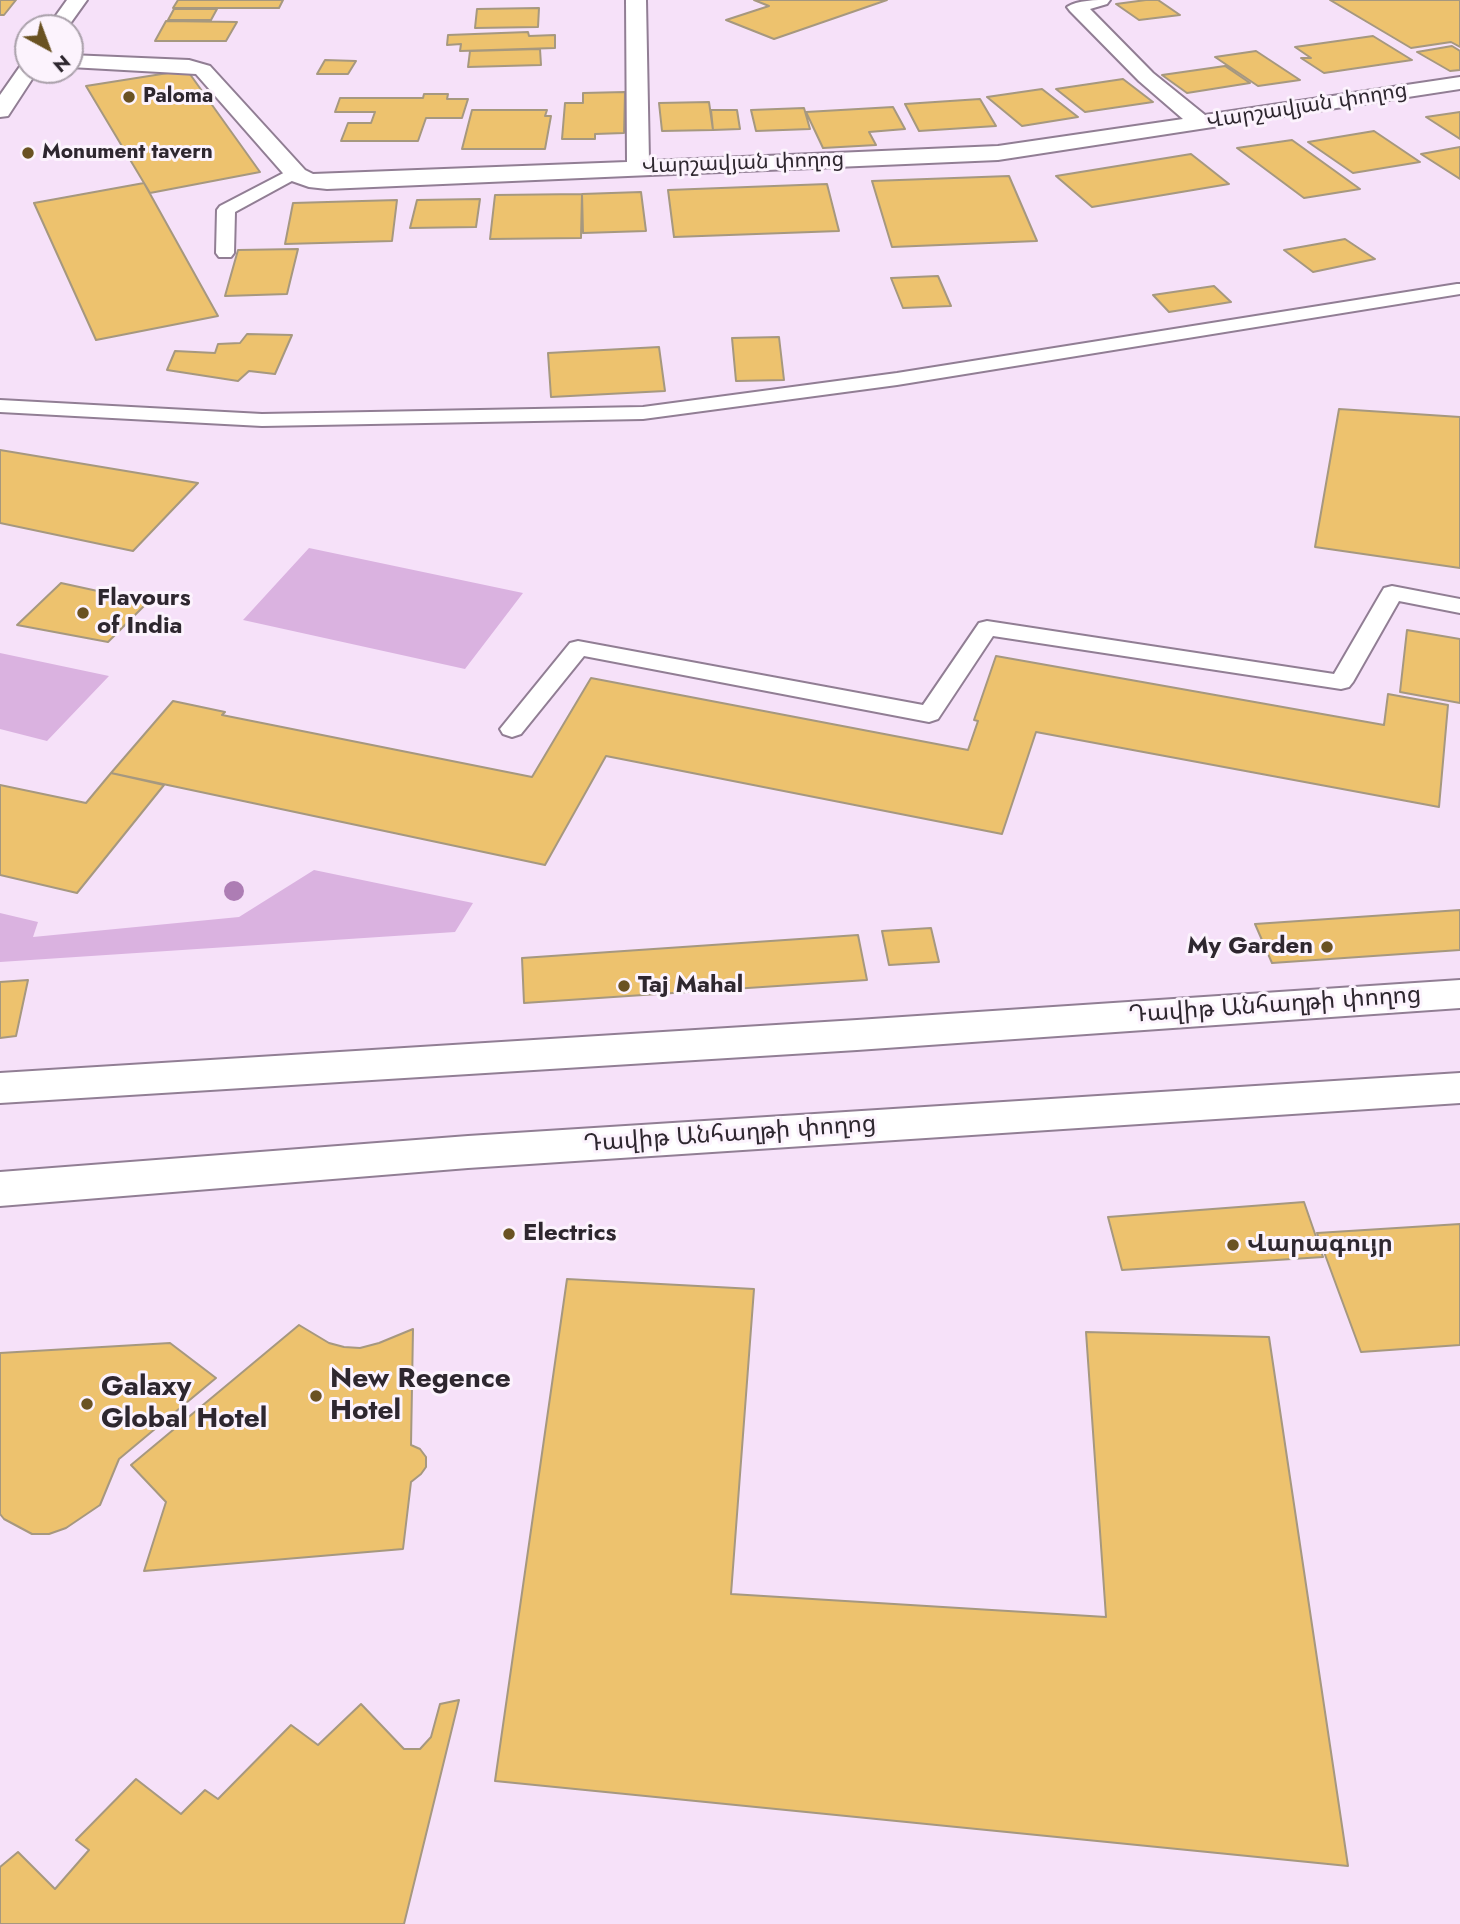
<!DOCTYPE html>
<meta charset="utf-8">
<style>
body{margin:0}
#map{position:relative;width:1460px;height:1924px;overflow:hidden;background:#f6e1f9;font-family:Jost,sans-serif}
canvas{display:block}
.north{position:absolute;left:14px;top:14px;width:70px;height:70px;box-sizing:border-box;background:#fcf3fd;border:2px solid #aaa1ab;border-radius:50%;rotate:139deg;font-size:19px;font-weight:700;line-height:28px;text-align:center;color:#2e272f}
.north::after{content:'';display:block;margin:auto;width:24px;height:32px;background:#6a5222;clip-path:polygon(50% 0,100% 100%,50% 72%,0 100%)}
</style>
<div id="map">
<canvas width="1460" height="1924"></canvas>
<div class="north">N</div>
</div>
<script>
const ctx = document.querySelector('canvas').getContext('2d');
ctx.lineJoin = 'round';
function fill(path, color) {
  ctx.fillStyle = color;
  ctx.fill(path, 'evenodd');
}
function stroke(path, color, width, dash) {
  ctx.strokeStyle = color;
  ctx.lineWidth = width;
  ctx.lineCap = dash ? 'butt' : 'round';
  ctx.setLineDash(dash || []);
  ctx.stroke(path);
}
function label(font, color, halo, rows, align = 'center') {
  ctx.font = font + ' Jost,"Noto Sans Armenian",sans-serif';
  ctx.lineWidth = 6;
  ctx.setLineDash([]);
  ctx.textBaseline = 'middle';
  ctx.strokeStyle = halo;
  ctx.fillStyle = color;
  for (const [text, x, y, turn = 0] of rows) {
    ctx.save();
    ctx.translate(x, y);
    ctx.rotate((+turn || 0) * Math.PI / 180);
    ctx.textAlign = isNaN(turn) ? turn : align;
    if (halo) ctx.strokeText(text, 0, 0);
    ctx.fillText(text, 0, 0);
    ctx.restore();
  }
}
fill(new Path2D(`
 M309 548 523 593 465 669 243 620Z
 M0 654V653L109 676 47 741 0 729Z
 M314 870 473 903 455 932 0 962V913L38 922 33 937 239 917Z`), '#dab2e0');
const building = new Path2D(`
 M0 0H16L4 15H0Z
 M178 0H283L279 8H173Z
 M754 0H887L774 39 726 20 769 6Z
 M1146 0H1158L1180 15 1139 20 1116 4Z
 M1330 0H1460V47L1451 42 1411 48Z
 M539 8 538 27 475 28 477 9Z
 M174 9H217L211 20H168Z
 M166 21 237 22 226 41H155Z
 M528 32 529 36 555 35V48L460 51 461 44 447 45 448 35Z
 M1373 36 1412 60 1324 73 1301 58H1311L1295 47Z
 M1452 46 1460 51V70L1450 71 1417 52Z
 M540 49 541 65 468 67 470 51Z
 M1256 51 1300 80 1258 86 1215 57Z
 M325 60 356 61 348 74H317Z
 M1225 66 1250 83 1187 93 1162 75Z
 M187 70 260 172 150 193 86 86Z
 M1123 79 1153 102 1085 112 1056 89Z
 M1042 89 1078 117 1022 126 987 97Z
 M625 92 624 133 595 134V139H562L565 103H583V93Z
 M424 94H448L447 99H468L462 118H426L418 141H341L348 123H371L375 112H335L340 98H423Z
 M980 99 996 126 919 131 905 104Z
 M709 102 713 130 662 131 659 103Z
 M893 107 905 129 869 132 876 145 823 148 806 112Z
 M804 108 810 129 756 131 751 110Z
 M472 110H547L545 116H551L545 149H462Z
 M711 110H737L740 129 713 130Z
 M1460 112V139L1426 117Z
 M1374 131 1420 162 1353 173 1308 142Z
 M1292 140 1360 189 1304 198 1237 148Z
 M1460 147V179L1421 154Z
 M1191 154 1229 184 1092 207 1056 176Z
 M1009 176 1037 241 892 247 872 181Z
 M144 183 218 316 96 340 34 203Z
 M827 184 839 231 674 237 668 190Z
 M641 192 646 231 583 233 582 194Z
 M582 194 581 238 490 239 495 195Z
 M480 199 476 227 410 228 417 200Z
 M397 200 392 241 285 244 293 203Z
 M1345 239 1375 259 1313 272 1284 250Z
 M298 249 287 294 225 296 238 250Z
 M938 276 951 306 903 308 891 278Z
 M1214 286 1231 302 1169 312 1153 295Z
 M247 334 292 335 275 374 249 371 238 381 167 370 175 351 215 353 218 344 240 343Z
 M779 337 784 380 736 381 732 338Z
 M659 347 665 391 551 397 548 353Z
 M1339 409 1460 417V568L1315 547Z
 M0 450 198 483 133 551 0 523Z
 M61 583 148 602 108 642 17 625Z
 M1407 630 1460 639V703L1400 692Z
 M996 656 1384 725 1388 694 1448 705 1439 807 1036 732 1002 834 606 756 545 865 111 773 173 701 225 712 222 715 532 777 591 678 968 750 978 721 974 720Z
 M111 773 164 785 77 893 0 875V785L86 803Z
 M1460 910V950L1272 963 1255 924Z
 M931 928 939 962 889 965 882 931Z
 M858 935 867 980 524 1003 522 958Z
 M28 980 16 1036 0 1038V982Z
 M1304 1202 1323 1257 1122 1270 1108 1217Z
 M1460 1224V1345L1361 1352 1317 1233Z
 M567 1279 754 1289 731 1594 1106 1617 1086 1332 1269 1337 1348 1866 495 1781Z
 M299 1325 329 1343 344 1347 360 1348 379 1343 413 1329 411 1445 420 1449 426 1457V1467L421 1474 411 1482 403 1549 144 1571 166 1502 131 1465Z
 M170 1343 216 1378 119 1459 100 1505 66 1528 49 1534H32L4 1519 0 1514V1353Z
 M459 1700 404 1924H0V1867L18 1852 55 1889 89 1850 76 1840 136 1779 181 1814 205 1790 218 1799 291 1725 318 1745 361 1704 404 1749H420L431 1737 440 1704Z`);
fill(building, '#edc26e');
stroke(building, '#a6987f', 2);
const lane = new Path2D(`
 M295 167 301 168 303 172 301 176 235 212 234 253 231 257H219L216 253 217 210 220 206Z
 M1457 284H1460V294L897 385 643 419 262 426 0 412V400L262 414 643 407 897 373Z
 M1392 586 1460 599V613L1399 601 1353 682 1349 687 1341 689 993 636 938 719 929 722 584 656 521 734 512 737 503 734 500 729 570 643 578 641 923 705 979 623 987 621 1334 674 1381 593 1384 588Z`);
const street = new Path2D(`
 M626 0H646L649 161 998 146 1183 119 1139 81 1070 11 1067 7C1077 0 1096 0 1110 0L1107 4 1090 9 1153 73 1205 115 1460 77V89L998 160 327 189 309 187 289 180 196 74 70 67V55L189 60 210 66 305 170 313 174 627 162Z`);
const secondary = new Path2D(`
 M67 0H87L67 28H47Z
 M28 63V70H38L8 116 0 117V95L21 65Z`);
const primary = new Path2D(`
 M1460 980V1008L857 1050 0 1103V1073L857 1020Z
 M1460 1073V1103L468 1168 0 1206V1172L468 1136Z`);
stroke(lane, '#917e94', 4);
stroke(street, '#917e94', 4);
stroke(secondary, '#917e94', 4);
stroke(primary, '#917e94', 4);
fill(lane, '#fff');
fill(street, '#fff');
fill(secondary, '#fff');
fill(primary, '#fff');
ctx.fillStyle = '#ad7db4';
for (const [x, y] of [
 [234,891]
]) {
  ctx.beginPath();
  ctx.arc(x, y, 10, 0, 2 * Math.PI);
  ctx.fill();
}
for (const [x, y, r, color] of [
 [129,97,7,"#6a5222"],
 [28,153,7,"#6a5222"],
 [83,613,7,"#6a5222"],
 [1327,947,7,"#6a5222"],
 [624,986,7,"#6a5222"],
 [509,1234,7,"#6a5222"],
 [1233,1245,7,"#6a5222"],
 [316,1396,7,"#6a5222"],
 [87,1404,7,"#6a5222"]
]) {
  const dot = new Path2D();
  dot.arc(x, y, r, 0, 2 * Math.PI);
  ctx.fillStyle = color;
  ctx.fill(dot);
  stroke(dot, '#fcf3fd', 2.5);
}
label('bold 21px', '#2e272f', '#fcf3fd', [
 ["Paloma",143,97],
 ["Monument tavern",42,153]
], 'left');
label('21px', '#2e272f', '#fcf3fd', [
 ["Վարշավյան փողոց",1307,107,-9],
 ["Վարշավյան փողոց",743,164,-2]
]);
label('bold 24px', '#2e272f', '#fcf3fd', [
 ["Flavours",97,599],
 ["of India",97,627],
 ["My Garden",1313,947,"right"],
 ["Taj Mahal",638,986],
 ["Electrics",523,1234],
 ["Վարագույր",1247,1245]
], 'left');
label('24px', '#2e272f', '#fcf3fd', [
 ["Դավիթ Անհաղթի փողոց",1275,1006,-4],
 ["Դավիթ Անհաղթի փողոց",730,1135,-4]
]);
label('bold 28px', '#2e272f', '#fcf3fd', [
 ["New Regence",330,1380],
 ["Hotel",330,1412],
 ["Galaxy",101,1388],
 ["Global Hotel",101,1420]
], 'left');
</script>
